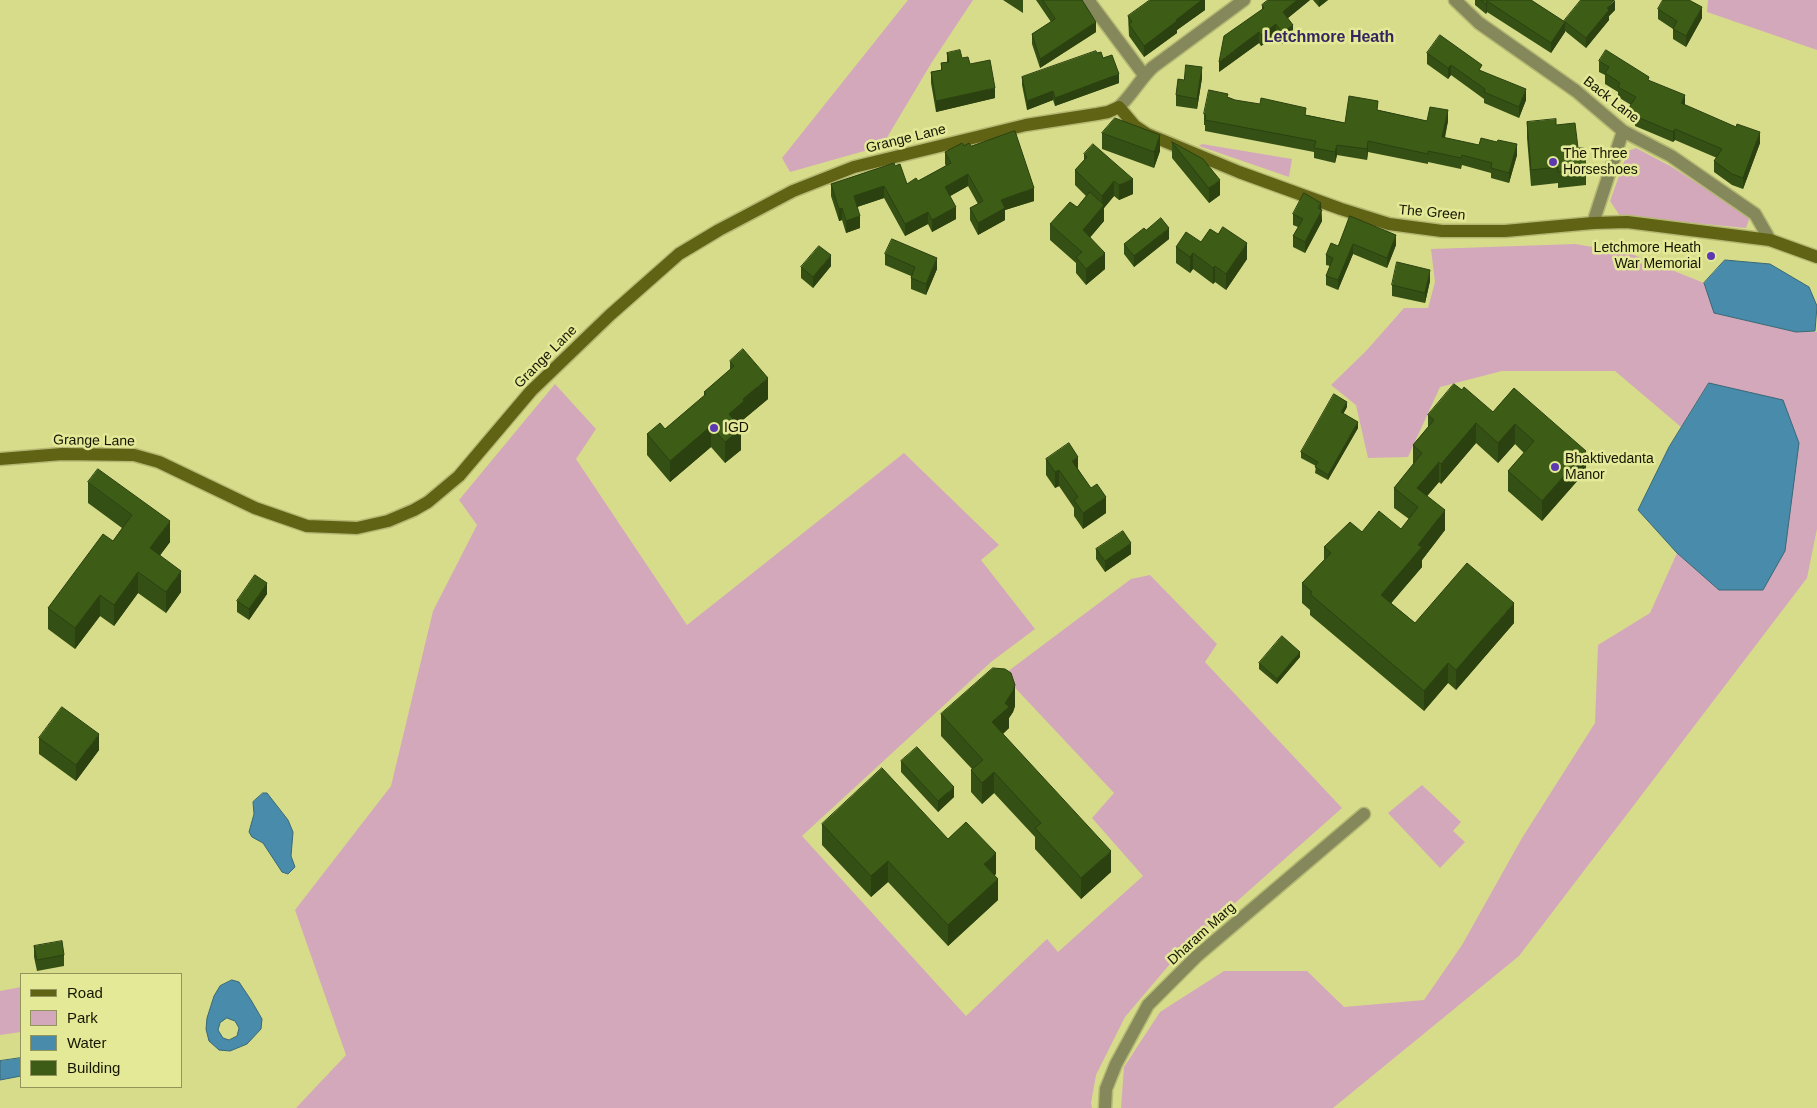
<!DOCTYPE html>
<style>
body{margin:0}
#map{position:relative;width:1817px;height:1108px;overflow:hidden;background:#d7dc8b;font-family:Arial,sans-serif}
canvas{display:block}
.legend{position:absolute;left:20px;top:973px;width:162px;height:115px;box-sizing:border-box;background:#e4e997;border:1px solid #91955b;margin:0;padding:6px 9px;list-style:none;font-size:15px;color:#151600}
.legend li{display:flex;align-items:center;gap:10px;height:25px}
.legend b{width:25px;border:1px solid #91955b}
</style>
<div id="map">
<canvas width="1817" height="1108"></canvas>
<ul class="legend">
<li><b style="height:6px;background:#606214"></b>Road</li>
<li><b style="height:14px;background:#d4a8bb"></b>Park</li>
<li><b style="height:14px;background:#498baa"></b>Water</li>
<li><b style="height:14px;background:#3d5d17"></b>Building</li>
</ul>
</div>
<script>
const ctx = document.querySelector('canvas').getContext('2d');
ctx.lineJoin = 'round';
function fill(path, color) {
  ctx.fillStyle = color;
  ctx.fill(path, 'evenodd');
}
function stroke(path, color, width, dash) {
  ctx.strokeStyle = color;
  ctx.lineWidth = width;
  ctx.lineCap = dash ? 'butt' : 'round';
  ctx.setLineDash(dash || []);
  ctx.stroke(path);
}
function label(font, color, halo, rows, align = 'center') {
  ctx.font = font + ' Arial,sans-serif';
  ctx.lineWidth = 5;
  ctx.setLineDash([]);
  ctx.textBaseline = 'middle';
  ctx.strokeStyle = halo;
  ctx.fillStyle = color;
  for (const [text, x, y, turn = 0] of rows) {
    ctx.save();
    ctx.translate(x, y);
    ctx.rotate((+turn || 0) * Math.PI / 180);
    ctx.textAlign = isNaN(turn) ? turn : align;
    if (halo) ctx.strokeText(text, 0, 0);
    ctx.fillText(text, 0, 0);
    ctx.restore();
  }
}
fill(new Path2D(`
 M908 0H973L932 62 882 146 790 172 782 158Z
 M1708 0H1817V50L1707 12Z
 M1202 144 1292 159 1289 177 1199 146Z
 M1636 148 1672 167 1750 217 1746 228 1620 216 1610 201 1628 151Z
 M1575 244 1629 253 1704 283 1714 313 1796 332H1817V529L1807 578 1519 956 1333 1108H1121L1124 1067 1160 1012 1224 971H1307L1344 1007 1424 1000 1462 945 1522 838 1595 723 1598 645 1650 613 1677 553 1719 590 1709 383 1681 427 1615 371H1502L1440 387 1408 457 1368 458 1356 405 1331 385 1366 351 1404 308H1428L1435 282 1431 249Z
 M555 384 596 429 576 459 687 625 904 453 999 545 981 560 1035 629 991 662 802 836 966 1016 1047 939 1058 952 1143 876 1092 818 1114 793 1003 675 1131 579 1150 575 1217 644 1205 662 1342 808 1181 951 1125 1017 1096 1075 1091 1103 1092 1108H296L346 1055 295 910 391 786 433 611 477 525 459 500Z
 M1422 785 1461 822 1453 831 1465 842 1440 868 1388 813Z
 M21 987V1032L0 1035V991Z`), '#d4a8bb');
const water = new Path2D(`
 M1725 260 1770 264 1809 287 1817 306 1815 331 1796 332 1714 313 1704 283Z
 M1709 383 1783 400 1799 443 1785 551 1763 590H1719L1677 553 1638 510 1669 447Z
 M263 793H267L288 820 293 832 291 856 295 867 288 874 282 872 263 843 252 837 249 832 254 814 253 802Z
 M232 980 239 982 251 1000 262 1019 261 1029 247 1044 230 1051 219 1050 209 1041 206 1029 207 1018 214 996 220 986ZM227 1018 235 1021 239 1028 237 1036 229 1040 223 1038 218 1030 220 1023Z
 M21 1058V1076L0 1080V1061Z`);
fill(water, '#498baa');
stroke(water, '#396877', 1);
const street = new Path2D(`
 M1088 0 1144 75
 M1455 0 1479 23 1576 91 1623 131 1671 156 1755 214 1770 240
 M1119 107C1132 95 1140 79 1153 67L1244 0
 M1593 223 1623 131
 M1105 1108 1106 1089 1116 1064 1148 1005 1197 956 1364 814`);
const secondary = new Path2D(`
 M0 459 62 454 134 455 159 462 255 508 307 526 357 528 388 521 414 510 428 502 459 476 531 391 610 315 679 254 719 230 793 191 854 167 1026 125 1097 114 1108 112 1119 107 1135 126 1147 134 1239 172 1341 209 1389 224 1442 231H1505L1593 223 1627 222 1770 240 1817 257`);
stroke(street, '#b4b872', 15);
stroke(secondary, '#b4b872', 15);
stroke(street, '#85885b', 12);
stroke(secondary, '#606214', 12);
fill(new Path2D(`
 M1003 0H1023V13Z
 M1036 0H1082L1096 32 1040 68 1032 44V34L1051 22Z
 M1205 0V10L1177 30V33L1144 57 1129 36 1128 16Z
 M1310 0 1288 18 1293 36 1282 44 1276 35 1261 46 1259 43 1219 72 1262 10V5Z
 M1313 0H1328L1319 7Z
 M1475 0H1531L1564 22 1615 10 1609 16V20L1586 48 1565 31V32L1551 53 1487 12 1486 14 1475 5Z
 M1658 9 1702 18 1686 47 1673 39V29L1658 19Z
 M947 53 962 58 970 64 995 98 936 112 931 83V72L941 70V63L947 62Z
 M1097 53 1103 58 1119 83 1055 106 1053 100 1027 110 1022 85V77Z
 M1427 53 1482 71 1526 100 1519 118 1484 103V99L1451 75 1448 79 1427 64Z
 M1599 61 1649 81 1685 105 1760 143 1743 189 1732 185 1714 172V161L1717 158 1675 140 1673 142 1635 126V124L1628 119V109L1631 105 1618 97V92L1605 84V75L1599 72Z
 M1202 78 1197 109 1176 106V95L1184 80Z
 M1228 97 1235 100 1345 123 1378 110 1427 121H1448L1445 138 1517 155 1509 183 1491 178V173L1462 165 1461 169 1428 162V164L1368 152 1367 160 1337 155 1335 163 1314 158V152L1205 131V125H1204V114Z
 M1527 122 1556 125 1578 148 1586 169V185L1558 188V183L1531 186 1527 138Z
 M1102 133 1160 151 1154 168 1102 149Z
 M1172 142 1220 195 1209 203 1172 158Z
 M964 146H971L1034 201 1005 210V220L978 235 970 220V208L978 204 968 186 950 196 956 219 932 232 928 224 905 236 884 198 857 207 860 228 846 233 842 220 839 221 831 196V184L895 166 907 184 918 181 946 166 945 164V152Z
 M1084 154 1133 194 1119 200 1114 196 1104 208V221L1090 237 1105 269 1086 285 1076 273V263L1050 240V224L1077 207 1086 196 1075 185V170L1084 160Z
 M1321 210 1322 221 1305 253 1293 247V236L1298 227 1293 225V214Z
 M1350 216 1396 245 1387 268 1353 254 1338 290 1326 285V276L1330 266 1326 265V255L1338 246Z
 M1146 230 1169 239 1134 267 1124 254V244Z
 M1176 247 1247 259 1226 290 1215 282 1213 284 1193 269 1190 273 1176 263Z
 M885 254 937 269 926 295 911 289V276L885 265Z
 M831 266 813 288 801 278V267Z
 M1430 281 1425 303 1392 296V285Z
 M730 361 768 399 744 419V422L739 426 741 450 725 463 711 447 670 482 647 455V434L665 429 704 396V392L730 370Z
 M1514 388 1586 471 1542 521 1508 491V471L1524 453 1515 444 1498 463 1476 443 1441 484 1439 482 1427 496 1445 530 1422 560V567L1391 603 1415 623H1514L1456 690 1448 683 1424 711 1310 615V610L1302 603V583L1324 560V547L1362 532 1401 529 1409 519 1394 508V488L1413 465V445L1428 427V415L1462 390 1493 412Z
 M1347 407 1343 414 1358 428 1328 480 1315 473 1316 466 1301 458V452Z
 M1046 459 1078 469 1106 513 1083 529 1074 516V508L1059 486 1055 488 1046 475Z
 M88 482 170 542 160 555 181 592 166 613 138 593 114 626 100 616 75 649 48 629V608L113 541 122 528 88 503Z
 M1096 549 1131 554 1105 572 1096 559Z
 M267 594 249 620 237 612V601Z
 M1300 657 1277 684 1259 669V663Z
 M1015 706 1013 712 1009 718V728L1003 734 1111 872 1081 899 1035 849V837L994 793 982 804 971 792V770L972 769 941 736V714Z
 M39 738 99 750 76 781 39 754Z
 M901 761 954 797 938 812 901 772Z
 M822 824 948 839 996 874 994 875 998 900 948 946 888 882 871 897 822 845Z
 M34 946 64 955V966L37 971 34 957Z`), '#345014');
fill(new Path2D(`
 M1202 0H1205V10L1177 30V33L1144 57V46L1176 20Z
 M1297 0H1310L1283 22V12Z
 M1319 0H1328L1319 7Z
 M1615 0V10L1609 16V20L1586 48V38L1607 8Z
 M1487 1V12L1486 14V4Z
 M1702 7V18L1686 47V36Z
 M1096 22V32L1040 68V59Z
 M1565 22V32L1551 53V43Z
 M1276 24V35L1261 46V35Z
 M1293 25V36L1282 44V33Z
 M1259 32V43L1219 72V62Z
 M1451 65V75L1448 79V68Z
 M1202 67V78L1197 109V99Z
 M1119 74V83L1055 106V98Z
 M995 88V98L936 112V101Z
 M1526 89V100L1519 118V107Z
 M1053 91V100L1027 110V101Z
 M1685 95V106L1681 103Z
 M1448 110V121L1442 148V137Z
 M1675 129V140L1673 142V132Z
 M1760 132V143L1743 189V178Z
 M1160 135V151L1154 168V152Z
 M1368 141V152L1367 160V149Z
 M1517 144V155L1509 183V173Z
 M1337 145V155L1335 163V152Z
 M968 174V186L945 199V187Z
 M1133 179V194L1119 200V185Z
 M1220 180V195L1209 203V188Z
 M1114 181V196L1104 208V221L1083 246V230L1102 208V196Z
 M884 186V198L854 208V196Z
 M1034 188V201L1005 210V220L978 235V223L1001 200Z
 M1321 203 1322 221 1305 253V242Z
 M956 207V219L932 232V220Z
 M842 208V220L839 221V209Z
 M928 212V224L905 236V224Z
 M860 216V228L846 233V221Z
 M1169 228V239L1134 267V256Z
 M1396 235V245L1387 268V258Z
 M1247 243V259L1226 290V274Z
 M1353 244V254L1338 290V280Z
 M1105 253V269L1086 285V269Z
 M1193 253V269L1190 273V257Z
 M831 255V266L813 288V277Z
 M937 258V269L926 295V284Z
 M1215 266V282L1213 284V268Z
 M1430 270V281L1425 303V293Z
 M768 378V399L744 419V422L729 435V414L743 399Z
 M1347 402V407L1341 418V412Z
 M1358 422V428L1328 480V475Z
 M1476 423V443L1441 484V464Z
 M1515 424V444L1498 463V443Z
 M711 426V447L670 482V461Z
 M741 429V450L725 463V442Z
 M1586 451V471L1542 521V501Z
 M1078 457V473L1072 461Z
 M1439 462V482L1418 507 1417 488Z
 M1059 470V486L1055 488V472Z
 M1106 497V513L1083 529V513Z
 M1445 510V530L1422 560V567L1381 615V595L1418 545Z
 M170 521V542L150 569V548Z
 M1131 543V554L1105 572V561Z
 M181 571V592L166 613V592Z
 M138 572V593L114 626V605Z
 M267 583V594L249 620V609Z
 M100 595V616L75 649V628Z
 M1514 603V623L1456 690V670Z
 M1300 652V657L1277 684V679Z
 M1448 663V683L1424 711V691Z
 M1015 685V706L1013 712 1009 718V728L992 743V722L1005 703Z
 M99 734V750L76 781V765Z
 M994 772V793L982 804V783Z
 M954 787V797L938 812V801Z
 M1111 851V872L1081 899V878Z
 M996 853V874L984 885V864Z
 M888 861V882L871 897V876Z
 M998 879V900L948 946V925Z`), '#2b4110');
const building = new Path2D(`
 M1043 0H1082L1096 22 1040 59 1032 34 1055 19Z
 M1150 0H1202L1176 20 1177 21 1144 46 1129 24 1132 22 1128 16Z
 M1268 0H1297L1283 12 1293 25 1282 33 1276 24 1261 35 1259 32 1219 62 1224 36 1264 8 1262 5Z
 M1481 0H1531L1565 22 1551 43 1487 1 1486 4Z
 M1581 0H1614L1607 8 1609 10 1586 38 1564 21Z
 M1663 0H1689L1702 7 1686 36 1673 29 1677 21 1658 9Z
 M1440 35 1482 65 1479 70 1526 89 1519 107 1484 92 1485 89 1451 65 1448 68 1427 53Z
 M960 50 962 58 968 57 970 64 990 60 995 88 936 101 931 72 942 70 941 63 949 62 947 53Z
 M1606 50 1649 77 1648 80 1685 95 1681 103 1736 127 1737 124 1760 132 1743 178 1732 174 1714 161 1722 149 1675 129 1673 132 1635 116 1636 114 1628 109 1636 97 1618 87 1620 83 1605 73 1609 67 1599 61Z
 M1096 51 1097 53 1101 52 1103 58 1112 55 1119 74 1055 98 1053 91 1027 101 1022 77Z
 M1186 65 1202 67 1197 99 1176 95 1178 79 1184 80Z
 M1209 90 1228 94 1227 97 1235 100 1260 104 1261 98 1306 108 1305 115 1345 123 1349 96 1378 101 1377 110 1427 121 1430 107 1448 110 1442 137 1479 145 1481 138 1497 142 1498 140 1517 144 1509 173 1491 168 1492 163 1462 155 1461 158 1428 151V154L1368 141 1367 149 1337 145 1335 152 1314 148 1316 141 1205 120 1206 115 1204 114Z
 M1115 118 1160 135 1154 152 1102 133Z
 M1556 119V125L1575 123 1578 148H1584L1586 169 1558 172V167L1531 170 1527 122Z
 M1015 131 1034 188 1001 200 1005 208 978 223 970 208 983 201 968 174 945 187 956 207 932 220 928 212 905 224 884 186 854 196 860 216 846 221 842 208 839 209 831 184 894 163 895 166 900 164 907 184 916 178 918 181 951 163 945 152 962 143 964 146 969 143 971 146Z
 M1172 142 1203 159 1220 180 1209 188Z
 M1093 144 1133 179 1119 185 1114 181 1102 196 1075 170 1087 157 1084 154Z
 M1090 192 1104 205 1083 230 1105 253 1086 269 1076 257 1082 252 1050 224 1070 202 1077 207Z
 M1304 193 1321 203 1318 208 1322 210 1305 242 1293 236 1303 219 1293 214Z
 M1350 216 1396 235 1387 258 1353 244 1338 280 1326 276 1333 258 1326 255 1331 243 1338 246Z
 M1161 218 1169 228 1134 256 1124 244 1144 228 1146 230Z
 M1223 227 1247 243 1226 274 1215 266 1213 268 1193 253 1190 257 1176 247 1186 232 1201 242 1210 229 1218 234Z
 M892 239 937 258 926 284 911 278 915 267 885 254Z
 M819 246 831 255 813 277 801 267Z
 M1397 262 1430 270 1425 293 1392 285Z
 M743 349 768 378 743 399 744 401 729 414 741 429 725 442 711 426 670 461 647 434 660 423 665 429 706 394 704 392 734 366 730 361Z
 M1454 384 1462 390 1464 387 1493 412 1514 388 1586 451 1542 501 1508 471 1534 441 1515 424 1498 443 1476 423 1441 464 1439 462 1417 488 1445 510 1418 545 1422 547 1381 595 1415 623 1467 563 1514 603 1456 670 1448 663 1424 691 1310 594 1312 592 1302 583 1331 553 1324 547 1350 522 1362 532 1379 511 1401 529 1418 507 1394 488 1422 453 1413 445 1434 420 1428 415Z
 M1334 394 1347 402 1341 412 1358 422 1328 475 1315 467 1318 462 1301 452Z
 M1069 443 1078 457 1072 461 1091 488 1097 484 1106 497 1083 513 1074 500 1078 497 1059 470 1055 472 1046 459Z
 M98 469 170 521 150 548 181 571 166 592 138 572 114 605 100 595 75 628 48 608 103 534 113 541 132 515 88 482Z
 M1123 531 1131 543 1105 561 1096 549Z
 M255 575 267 583 249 609 237 601Z
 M1282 636 1300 652 1277 679 1259 663Z
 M993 668 1005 669 1011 673 1015 685 1013 691 1005 703 1009 707 992 722 1111 851 1081 878 1035 828 1041 823 994 772 982 783 971 770 983 760 941 714Z
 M62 707 99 734 76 765 39 738Z
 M917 747 954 787 938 801 901 761Z
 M882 768 948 839 966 822 996 853 984 864 998 879 948 925 888 861 871 876 822 824Z
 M62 941 64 955 37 960 34 946Z`);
fill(building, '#3d5d17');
stroke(building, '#2b4110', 1);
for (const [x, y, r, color] of [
 [1553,162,5,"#5c39b1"],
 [1711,256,5,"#5c39b1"],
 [714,428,5,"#5c39b1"],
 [1555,467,5,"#5c39b1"]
]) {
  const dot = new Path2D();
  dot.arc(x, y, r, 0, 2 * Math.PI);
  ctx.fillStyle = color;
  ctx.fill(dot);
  stroke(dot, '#e4e997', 2);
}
label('14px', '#151600', '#e4e997', [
 ["Back Lane",1611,100,38],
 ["Grange Lane",906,139,-14],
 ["The Green",1432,213,5],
 ["Grange Lane",546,357,-45],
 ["Grange Lane",94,441,1],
 ["Dharam Marg",1202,934,-42]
]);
label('14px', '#151600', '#e4e997', [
 ["The Three",1563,154],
 ["Horseshoes",1563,170],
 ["Letchmore Heath",1701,248,"right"],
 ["War Memorial",1701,264,"right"],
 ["IGD",724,428],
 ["Bhaktivedanta",1565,459],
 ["Manor",1565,475]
], 'left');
label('bold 16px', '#33255f', '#e4e997', [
 ["Letchmore Heath",1329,38]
]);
</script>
